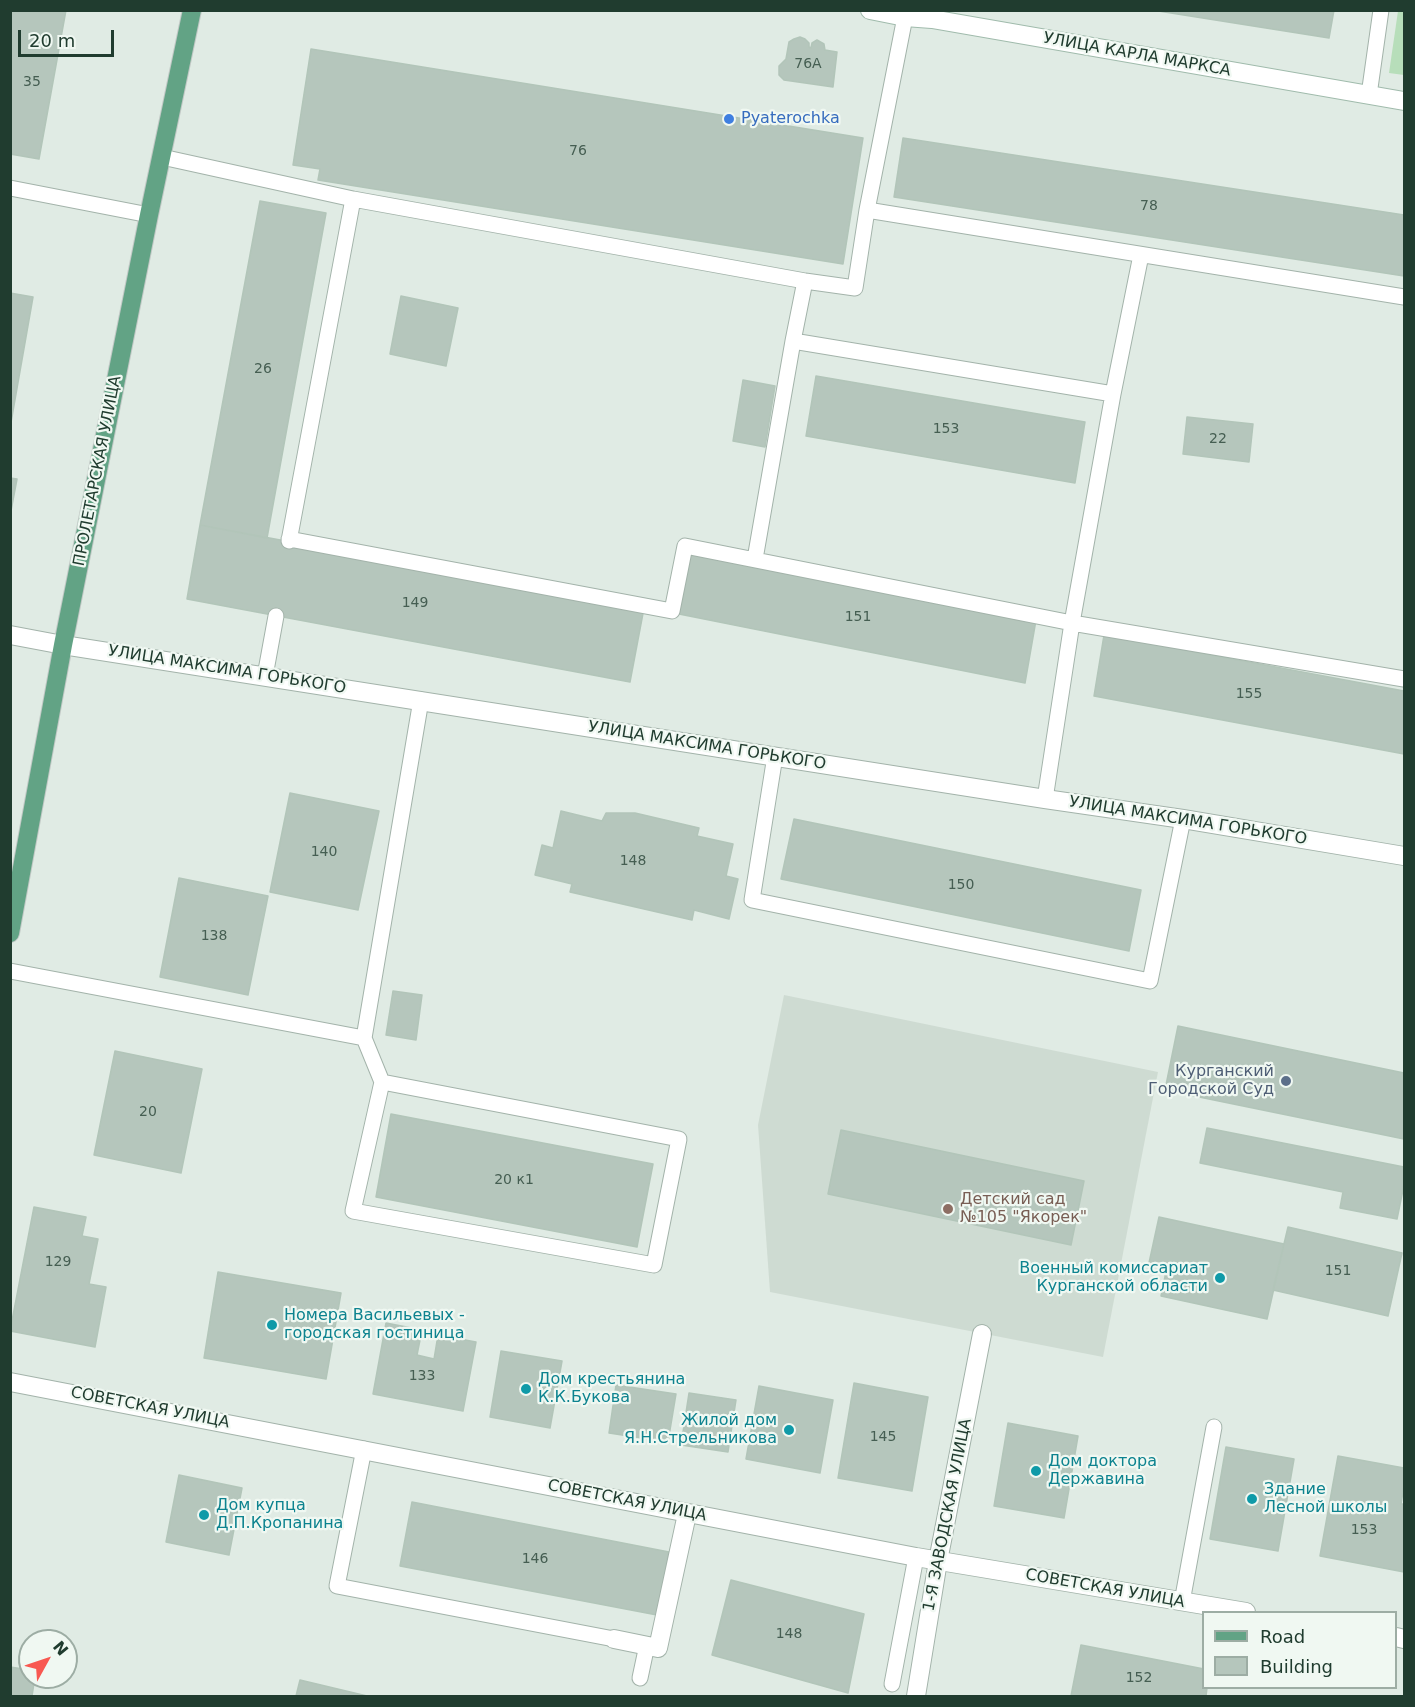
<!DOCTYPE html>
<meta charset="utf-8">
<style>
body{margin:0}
#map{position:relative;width:1415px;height:1707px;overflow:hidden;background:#e0ebe4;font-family:"DejaVu Sans",sans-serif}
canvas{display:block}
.frame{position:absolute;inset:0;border:12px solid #203c2f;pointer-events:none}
.legend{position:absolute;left:1202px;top:1611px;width:195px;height:78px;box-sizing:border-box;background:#f0f8f2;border:2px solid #9dada4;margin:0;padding:8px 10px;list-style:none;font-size:18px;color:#203c2f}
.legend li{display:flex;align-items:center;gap:12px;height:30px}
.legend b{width:30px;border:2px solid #9dada4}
.north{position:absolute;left:18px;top:1629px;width:60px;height:60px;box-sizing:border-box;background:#f0f8f2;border:2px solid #9dada4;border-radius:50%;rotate:50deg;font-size:16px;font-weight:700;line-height:24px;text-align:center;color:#203c2f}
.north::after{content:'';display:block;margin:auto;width:21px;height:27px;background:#f85851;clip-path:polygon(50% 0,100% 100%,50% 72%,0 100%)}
.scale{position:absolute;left:18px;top:30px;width:96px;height:27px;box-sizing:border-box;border:3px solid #203c2f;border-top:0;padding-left:8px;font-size:18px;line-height:21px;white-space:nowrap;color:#203c2f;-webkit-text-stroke:4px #f0f8f2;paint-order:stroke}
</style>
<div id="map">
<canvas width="1415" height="1707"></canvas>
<div class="frame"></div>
<ul class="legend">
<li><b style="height:8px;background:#62a385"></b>Road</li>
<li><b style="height:16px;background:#b5c6bc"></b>Building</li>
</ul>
<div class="north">N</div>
<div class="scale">20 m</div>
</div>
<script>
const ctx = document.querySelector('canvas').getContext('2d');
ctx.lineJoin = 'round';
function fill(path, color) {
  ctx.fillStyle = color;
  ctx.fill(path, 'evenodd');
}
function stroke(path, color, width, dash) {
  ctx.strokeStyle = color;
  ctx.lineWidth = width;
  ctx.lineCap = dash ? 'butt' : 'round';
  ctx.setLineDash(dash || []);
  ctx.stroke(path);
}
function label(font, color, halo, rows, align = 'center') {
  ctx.font = font + ' "DejaVu Sans",sans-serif';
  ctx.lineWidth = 4.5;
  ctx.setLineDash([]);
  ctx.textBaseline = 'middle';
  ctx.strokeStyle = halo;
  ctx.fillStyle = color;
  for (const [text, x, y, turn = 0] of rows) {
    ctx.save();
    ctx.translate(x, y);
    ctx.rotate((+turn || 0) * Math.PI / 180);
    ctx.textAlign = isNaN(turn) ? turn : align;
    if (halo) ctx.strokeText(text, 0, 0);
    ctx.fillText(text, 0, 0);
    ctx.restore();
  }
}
fill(new Path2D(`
 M784 995 1158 1072 1103 1357 770 1292 758 1125Z`), '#cedbd2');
fill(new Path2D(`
 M1398 11H1404V75L1389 73Z`), '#b7deba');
const building = new Path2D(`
 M10 10H66L39 159 10 154Z
 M1152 10H1334L1329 38Z
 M800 37 805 39 809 43V47L811 48 812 43 817 40 824 44 825 50 837 52 833 87 784 80 779 75V66L786 59 789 42 794 39Z
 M311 49 863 138 843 264 318 180 320 169 293 165Z
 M903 138 1404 215V276L894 197Z
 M260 201 326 213 267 538 200 525Z
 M10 293 33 297 10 428Z
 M401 296 458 308 446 366 390 354Z
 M816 376 1085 422 1075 483 806 436Z
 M743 380 775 386 765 447 733 441Z
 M1187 417 1253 424 1249 462 1183 454Z
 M10 478 17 479 10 516Z
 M200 525 644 608 630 682 187 599Z
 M691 552 1036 620 1025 683 679 614Z
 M1104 635 1404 691V754L1094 696Z
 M290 793 379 811 358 910 270 892Z
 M561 811 602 821 606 813H635L699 828 697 836 733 844 726 876 738 879 729 919 694 910 692 920 570 892 572 884 535 875 542 845 553 848Z
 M794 819 1141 890 1129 951 781 879Z
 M179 878 268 896 248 995 160 977Z
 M393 991 422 995 416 1040 386 1035Z
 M1178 1026 1404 1073V1139L1165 1090Z
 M115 1051 202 1069 181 1173 94 1155Z
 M391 1114 653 1164 637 1247 376 1197Z
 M1207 1128 1404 1167V1185L1397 1219 1340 1208 1343 1192 1200 1163Z
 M841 1130 1084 1181 1071 1245 828 1194Z
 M34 1207 86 1217 82 1236 98 1239 89 1284 106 1287 95 1347 10 1331Z
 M1159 1217 1284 1244 1267 1319 1161 1296 1167 1267 1149 1263Z
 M1288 1227 1402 1253 1388 1316 1273 1290Z
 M218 1272 341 1293 326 1379 204 1358Z
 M386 1323 422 1330 417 1355 434 1359 438 1335 476 1342 463 1411 373 1394Z
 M501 1351 562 1361 550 1428 490 1417Z
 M854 1383 928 1397 912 1491 838 1478Z
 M616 1385 676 1394 668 1442 609 1433Z
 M759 1386 833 1400 820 1473 746 1459Z
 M689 1393 736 1400 728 1452 681 1445Z
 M1008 1423 1078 1436 1064 1518 994 1506Z
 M1226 1447 1294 1459 1278 1551 1210 1539Z
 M1338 1456 1404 1468V1486L1401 1504H1404V1572L1320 1556Z
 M179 1475 242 1488 229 1555 166 1542Z
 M412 1502 669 1552 657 1615 400 1566Z
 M731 1580 864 1614 848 1693 712 1655Z
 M1081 1645 1204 1669V1688H1207L1206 1696H1071Z
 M10 1667 30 1670V1677H35L32 1696H10Z
 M300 1680 367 1696H296Z`);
fill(building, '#b5c6bc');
stroke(building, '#b2c5b9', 1.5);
const service = new Path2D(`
 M1369 95 1381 10
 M162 157 353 199 805 281 855 288 867 210 905 17
 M10 188 149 215
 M867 210 1404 297
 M1141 255 1113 394 1072 623 1404 679
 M793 341 1113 394
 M289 539 672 611 685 546 1072 623 1045 799
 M289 541 353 199
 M755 559 793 341 805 281
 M265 676 276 616
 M775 756 752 900 1150 981 1183 819
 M10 971 364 1038 421 700
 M364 1038 382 1082 679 1139 654 1265 353 1211 382 1082
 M364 1449 337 1586 614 1639
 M1182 1602 1214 1427
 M640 1678 647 1645
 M892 1684 916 1557`);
const minor = new Path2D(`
 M614 1639 658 1648 687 1514
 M916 1696 938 1561 982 1334`);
const tertiary = new Path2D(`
 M10 635 63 645 1045 799 1183 819 1404 856
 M10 1382 916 1557 1246 1612
 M1396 1637 1404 1639`);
const secondary = new Path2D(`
 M870 10 905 17 932 19 1404 101`);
const primary = new Path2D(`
 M10 933 63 645 149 215 192 10`);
stroke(service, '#a3b3aa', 17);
stroke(minor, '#a3b3aa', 20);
stroke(tertiary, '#a3b3aa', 20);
stroke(secondary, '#a0bbac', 20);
stroke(primary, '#c1c8c5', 20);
stroke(service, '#fff', 15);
stroke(minor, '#fff', 18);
stroke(tertiary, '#fff', 18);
stroke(secondary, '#fff', 18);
stroke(primary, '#62a385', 18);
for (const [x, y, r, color] of [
 [729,119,6,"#3f7fe0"],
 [1286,1081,6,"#5c6f8a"],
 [948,1209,6,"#8d6e63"],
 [1220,1278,6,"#0f9aa8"],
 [272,1325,6,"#0f9aa8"],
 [526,1389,6,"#0f9aa8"],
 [789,1430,6,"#0f9aa8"],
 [1036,1471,6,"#0f9aa8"],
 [1252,1499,6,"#0f9aa8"],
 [204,1515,6,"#0f9aa8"]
]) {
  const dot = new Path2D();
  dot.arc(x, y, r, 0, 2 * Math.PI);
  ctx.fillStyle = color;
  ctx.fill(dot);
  stroke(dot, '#f0f8f2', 2);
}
label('14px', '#455e52', null, [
 ["76А",808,64],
 ["35",32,82],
 ["76",578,151],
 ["78",1149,206],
 ["26",263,369],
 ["153",946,429],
 ["22",1218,439],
 ["149",415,603],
 ["151",858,617],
 ["155",1249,694],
 ["140",324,852],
 ["148",633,861],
 ["150",961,885],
 ["138",214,936],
 ["20",148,1112],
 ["20 к1",514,1180],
 ["129",58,1262],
 ["151",1338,1271],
 ["133",422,1376],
 ["145",883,1437],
 ["153",1364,1530],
 ["146",535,1559],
 ["148",789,1634],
 ["152",1139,1678]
]);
label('16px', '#203c2f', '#f0f8f2', [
 ["УЛИЦА КАРЛА МАРКСА",1137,55,10],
 ["ПРОЛЕТАРСКАЯ УЛИЦА",98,471,-79],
 ["УЛИЦА МАКСИМА ГОРЬКОГО",227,670,9],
 ["УЛИЦА МАКСИМА ГОРЬКОГО",707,746,9],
 ["УЛИЦА МАКСИМА ГОРЬКОГО",1188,821,9],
 ["СОВЕТСКАЯ УЛИЦА",150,1408,11],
 ["СОВЕТСКАЯ УЛИЦА",627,1501,11],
 ["1-Я ЗАВОДСКАЯ УЛИЦА",948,1515,-79],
 ["СОВЕТСКАЯ УЛИЦА",1105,1589,10]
]);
label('16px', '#366cbe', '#f0f8f2', [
 ["Pyaterochka",741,119]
], 'left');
label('16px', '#4e5e75', '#f0f8f2', [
 ["Курганский",1274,1072],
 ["Городской Суд",1274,1090]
], 'right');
label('16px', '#785e54', '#f0f8f2', [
 ["Детский сад",960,1200],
 ["№105 \"Якорек\"",960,1218]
], 'left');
label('16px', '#0d838f', '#f0f8f2', [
 ["Военный комиссариат",1208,1269,"right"],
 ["Курганской области",1208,1287,"right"],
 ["Номера Васильевых -",284,1316],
 ["городская гостиница",284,1334],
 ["Дом крестьянина",538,1380],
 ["К.К.Букова",538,1398],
 ["Жилой дом",777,1421,"right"],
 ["Я.Н.Стрельникова",777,1439,"right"],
 ["Дом доктора",1048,1462],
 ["Державина",1048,1480],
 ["Здание",1264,1490],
 ["Лесной школы",1264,1508],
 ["Дом купца",216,1506],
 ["Д.П.Кропанина",216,1524]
], 'left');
</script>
